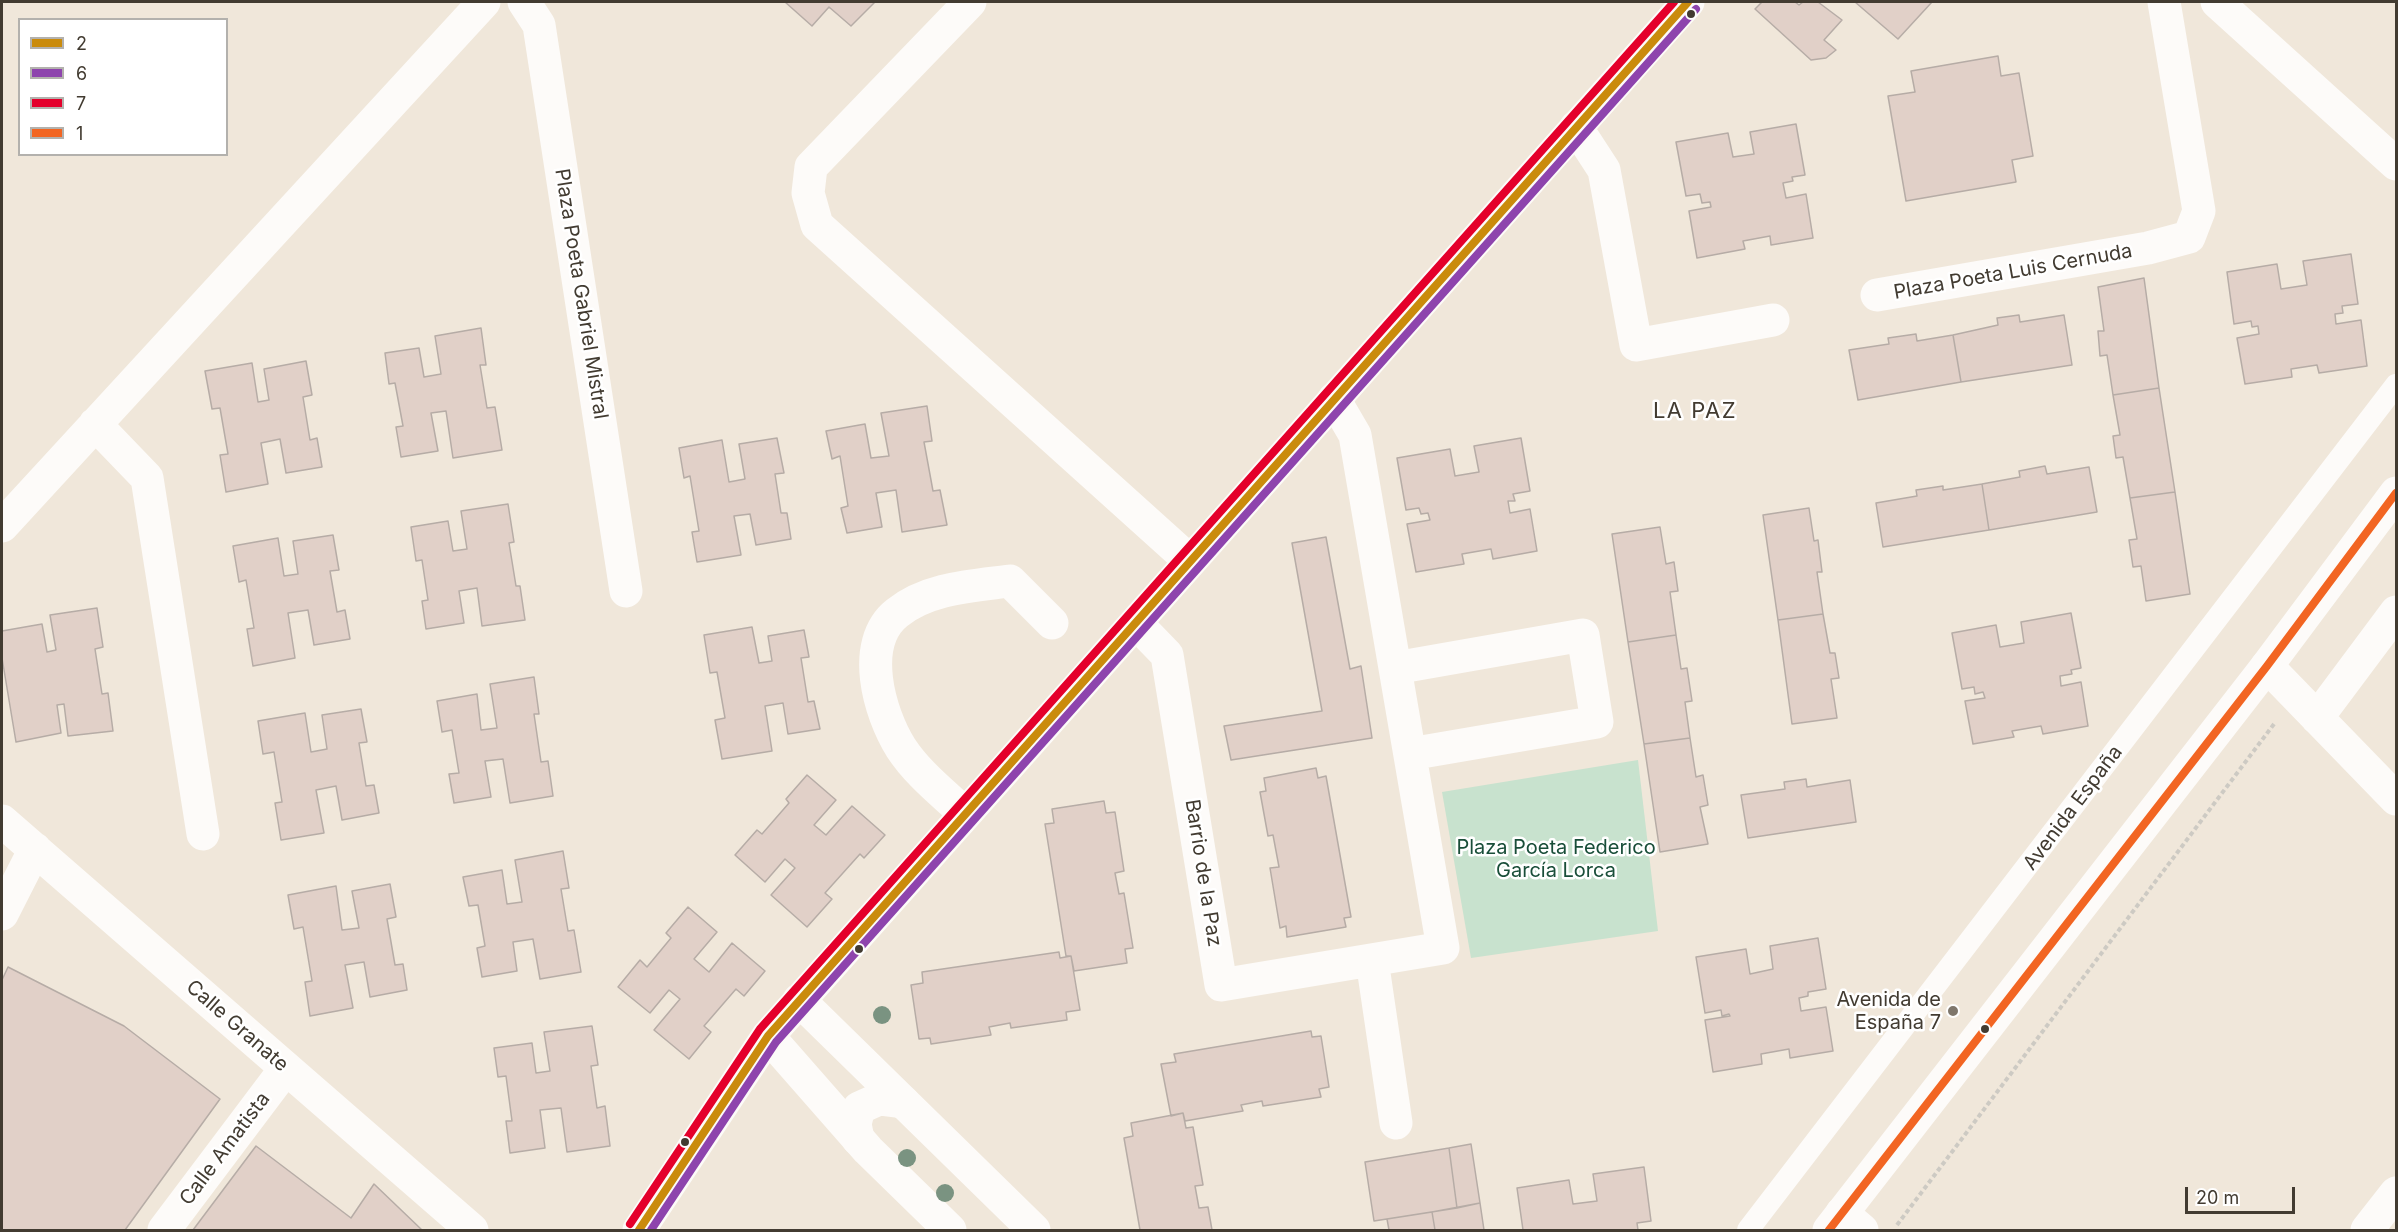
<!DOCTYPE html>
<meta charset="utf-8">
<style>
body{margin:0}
#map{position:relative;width:2398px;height:1232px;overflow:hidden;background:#f0e7da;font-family:Inter,sans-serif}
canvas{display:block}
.frame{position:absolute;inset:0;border:3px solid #423b31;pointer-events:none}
.legend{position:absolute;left:18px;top:18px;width:210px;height:138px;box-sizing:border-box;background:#fff;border:2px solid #b3b1ad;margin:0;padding:8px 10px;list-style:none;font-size:18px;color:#423b31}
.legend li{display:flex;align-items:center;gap:12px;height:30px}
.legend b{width:30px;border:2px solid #b3b1ad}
.scale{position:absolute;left:2185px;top:1187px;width:110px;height:27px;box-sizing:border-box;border:3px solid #423b31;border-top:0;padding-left:8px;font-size:18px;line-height:21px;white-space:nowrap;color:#423b31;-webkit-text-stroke:4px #fff;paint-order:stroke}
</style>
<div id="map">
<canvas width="2398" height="1232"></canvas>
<div class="frame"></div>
<ul class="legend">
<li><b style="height:8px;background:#ca8b0c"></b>2</li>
<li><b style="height:8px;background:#8e44ad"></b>6</li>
<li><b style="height:8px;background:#e4002b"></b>7</li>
<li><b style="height:8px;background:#f26522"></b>1</li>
</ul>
<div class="scale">20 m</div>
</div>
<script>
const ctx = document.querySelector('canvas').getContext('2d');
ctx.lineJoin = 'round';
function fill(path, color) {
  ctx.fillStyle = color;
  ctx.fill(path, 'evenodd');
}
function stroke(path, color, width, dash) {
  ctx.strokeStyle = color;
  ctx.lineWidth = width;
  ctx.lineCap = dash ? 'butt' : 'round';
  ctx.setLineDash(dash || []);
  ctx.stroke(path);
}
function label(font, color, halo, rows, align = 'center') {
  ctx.font = font + ' Inter,sans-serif';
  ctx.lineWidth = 5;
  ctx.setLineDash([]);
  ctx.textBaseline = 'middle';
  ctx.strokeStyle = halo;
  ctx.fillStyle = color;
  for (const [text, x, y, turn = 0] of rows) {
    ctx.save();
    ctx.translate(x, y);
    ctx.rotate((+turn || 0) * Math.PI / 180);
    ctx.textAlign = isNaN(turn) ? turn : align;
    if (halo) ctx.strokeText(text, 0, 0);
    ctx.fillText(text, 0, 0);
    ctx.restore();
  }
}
fill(new Path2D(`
 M1638 760 1658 931 1471 958 1442 792Z`), '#c8e2ce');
const building = new Path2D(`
 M785 2H875L851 26 829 7 812 26Z
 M1762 2H1795L1799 5 1803 2H1818L1842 20 1824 40 1836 50 1826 58 1811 60 1755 9Z
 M1855 2H1932L1898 39Z
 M1998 56 2001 76 2019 73 2033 156 2012 160 2016 182 1906 201 1888 96 1915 92 1911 71Z
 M1796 124 1805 175 1792 177 1793 181 1783 183 1786 198 1806 194 1813 238 1771 245 1770 236 1743 241 1745 249 1697 258 1689 211 1711 207 1710 202 1702 203 1700 194 1686 196 1676 142 1728 133 1733 157 1754 154 1750 132Z
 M2351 254 2358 304 2342 306 2343 313 2335 314 2336 324 2361 320 2367 366 2319 373 2317 365 2291 369 2292 377 2245 384 2237 338 2259 334 2258 326 2252 327 2251 321 2234 324 2227 272 2277 264 2281 289 2307 285 2303 261Z
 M2144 278 2159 388 2113 395 2107 355 2100 356 2098 331H2104L2098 287Z
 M2019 315 2020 322 2064 315 2072 365 1961 382 1953 335 1998 325 1997 318Z
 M481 328 486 365H480L487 408 495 407 502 450 453 458 446 411 431 413 438 451 401 457 396 427 403 426 395 383 389 384 385 353 419 348 424 377 441 374 435 336Z
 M1916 334 1917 341 1953 335 1961 382 1858 400 1849 350 1889 344 1888 338Z
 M306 361 312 395 303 397 310 440 317 438 322 467 286 473 280 439 261 443 268 484 226 492 220 455 228 454 220 408 212 409 205 371 252 363 258 402 269 400 264 369Z
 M2159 388 2175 492 2130 498 2123 457 2116 458 2113 436 2120 435 2113 395Z
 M927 406 932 441 924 442 933 491 940 490 947 525 902 532 896 490 876 493 882 527 847 533 841 508 848 506 840 456 832 459 826 431 865 424 871 458 889 456 881 413Z
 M777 438 784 473 775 474 781 513H787L791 539 756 545 750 514 734 516 741 555 697 562 692 532 699 531 690 476 684 478 679 448 722 440 729 482 745 479 739 444Z
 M1521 438 1530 491 1513 494 1515 501H1508L1510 513 1530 509 1537 551 1493 559 1491 549 1462 554 1464 564 1416 572 1407 524 1430 520 1428 513 1421 514 1419 508 1406 510 1397 458 1450 449 1455 476 1479 472 1474 446Z
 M2045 466 2047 474 2089 467 2097 512 1989 530 1982 484 2020 477 2019 471Z
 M1982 484 1989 530 1883 547 1876 503 1917 496 1916 490 1943 486V490Z
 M2175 492 2190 594 2146 601 2141 566 2133 567 2129 540 2137 539 2130 498Z
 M508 504 514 542 509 543 516 586H520L525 620 482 626 477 588 459 591 464 623 426 629 422 601 428 600 422 560 416 561 411 527 448 521 453 551 467 549 461 511Z
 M1809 508 1814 541 1818 540 1822 572H1817L1823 614 1778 620 1763 515Z
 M1660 527 1666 564 1674 562 1678 591 1670 592 1676 635 1628 642 1612 534Z
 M333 535 339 570 330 571 337 612 345 610 350 639 314 645 308 610 288 613 295 658 253 666 247 629 254 628 246 580 239 582 233 546 278 538 284 576 298 574 293 541Z
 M1326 537 1350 669 1361 666 1372 738 1231 760 1224 726 1322 711 1292 543Z
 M97 608 103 647 95 649 102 694 108 693 113 731 68 736 64 704 57 705 61 733 16 742 2 658V631L42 624 47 652 56 650 50 615Z
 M2071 613 2081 668 2071 670 2072 674 2060 676 2061 686 2081 682 2088 726 2043 734 2041 726 2012 731 2014 737 1973 744 1965 701 1985 698 1983 692 1975 694 1974 687 1962 689 1952 633 1996 625 2000 647 2024 643 2021 622Z
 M1823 614 1830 653H1835L1839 678 1831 679 1837 718 1792 724 1778 620Z
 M752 627 759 663 772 661 768 636 804 630 809 657 801 658 808 702 814 701 820 729 788 734 783 703 765 706 772 751 722 759 715 720 725 718 717 672 710 673 704 635Z
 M1676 635 1681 669 1687 668 1692 701 1685 702 1690 738 1644 744 1628 642Z
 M534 677 539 714H534L541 762 548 761 553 796 510 803 503 759 485 761 491 797 454 803 449 774 459 773 452 730 442 732 437 701 477 694 481 730 497 728 490 684Z
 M361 709 367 742 359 743 366 786 374 785 379 813 342 820 336 786 316 790 324 833 281 840 275 803 282 802 274 752 263 754 258 721 305 713 311 752 327 749 322 715Z
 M1690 738 1696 777 1703 775 1708 805 1700 807 1708 844 1660 852 1644 744Z
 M1316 768 1318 778 1326 776 1351 917 1344 918 1346 927 1287 937 1286 926 1280 928 1270 868 1279 867 1273 835 1268 836 1260 792 1266 791 1264 778Z
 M807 775 836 800 814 825 826 835 852 806 885 835 864 858 860 854 825 893 832 899 807 927 771 895 795 868 785 859 765 882 735 855 757 830 762 834 789 803 786 799Z
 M1806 779 1807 787 1850 780 1856 822 1748 838 1741 795 1785 789 1784 782Z
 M1104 801 1106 813 1115 812 1124 871 1115 873 1119 894 1124 893 1133 948 1125 949 1127 963 1074 971 1071 956H1066L1045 824 1054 823 1052 809Z
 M563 851 569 888 561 889 568 931 574 930 581 972 540 979 533 939 513 942 517 971 482 977 477 948 485 946 478 905 469 906 463 877 502 870 507 904 522 902 515 860Z
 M390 884 396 917 387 919 395 965 403 964 407 990 370 997 364 962 345 965 353 1008 310 1016 305 982 312 981 303 927 294 929 288 895 336 886 342 930 359 928 352 891Z
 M688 907 717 932 694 959 709 972 732 943 765 971 744 996 736 989 704 1026 711 1032 689 1059 654 1030 680 999 669 990 650 1013 618 987 640 960 647 967 671 938 666 933Z
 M1818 938 1826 989 1808 992V996L1799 998 1801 1011 1826 1007 1833 1051 1790 1058 1789 1049 1761 1054 1762 1064 1713 1072 1705 1020 1730 1016 1729 1014 1722 1016 1721 1010 1705 1013 1696 957 1746 949 1750 974 1773 969 1770 946Z
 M1059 952 1060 958 1071 956 1080 1010 1066 1012 1067 1020 1011 1028 1010 1023 989 1027 991 1035 931 1044 930 1038 919 1039 911 985 923 983 922 972Z
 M8 967 124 1026 220 1099 125 1230H2V980Z
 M592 1026 598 1065 591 1066 597 1108 605 1106 610 1146 567 1152 561 1108 540 1110 545 1148 510 1153 506 1121H512L506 1076 498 1077 494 1048 532 1043 536 1073 550 1071 544 1032Z
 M1311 1031 1312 1037 1321 1036 1329 1087 1319 1089 1321 1097 1263 1106 1262 1101 1241 1105 1243 1111 1185 1121 1183 1113 1171 1116 1161 1064 1176 1062 1174 1054Z
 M1183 1113 1186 1128 1193 1127 1203 1185 1195 1186 1199 1208 1208 1207 1212 1230H1140L1124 1138 1133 1136 1131 1123Z
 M1471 1144 1480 1203 1457 1208 1449 1148Z
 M256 1146 351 1218 374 1184 422 1230H193Z
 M1449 1148 1457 1208 1374 1221 1365 1162Z
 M1644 1167 1651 1221 1637 1223 1638 1230H1523L1517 1188 1569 1180 1573 1204 1597 1201 1593 1174Z
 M1480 1203 1484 1230H1435L1432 1212Z
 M1432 1212 1435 1230H1389L1387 1219Z`);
fill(building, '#e1d0c8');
stroke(building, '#b6aca6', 1.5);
stroke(new Path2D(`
 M1897 1225 2274 724`), '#cdcac3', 4, [4.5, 3]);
stroke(new Path2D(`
 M1748 1230 2396 385`), '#fdfbf9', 22);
stroke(new Path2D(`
 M524 2 539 25 626 591
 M970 2 811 167 808 193 817 225 1190 561
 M2217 2 2396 164
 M1576 127 1604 170 1636 345 1773 320
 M1877 295 2148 248 2189 237 2199 211 2164 2
 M95 424 147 478 203 834
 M2 526 484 2
 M1136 623 1167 655 1221 985 1443 948 1355 435 1334 399
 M2267 666 2396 799
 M1395 668 1583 635 1597 722 1410 754
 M2317 718 2396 612
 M965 814C943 793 918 774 901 748 879 713 859 643 897 613 928 588 972 586 1010 581L1052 623
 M2 821 472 1230
 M2 914 35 849
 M1372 960 1396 1123
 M858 1139 855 1124 859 1108 879 1099 903 1102
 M1842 1213 1862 1230
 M164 1230 286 1068
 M2367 1230 2396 1193`), '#fdfbf9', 33);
stroke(new Path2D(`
 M799 1000 1034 1230
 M768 1036 868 1150 950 1230
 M639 1230 768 1036 1688 2
 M1829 1230 2267 666 2396 493`), '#fdfbf9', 33);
stroke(new Path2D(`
 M639 1230 768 1036 1688 2`), '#ca8b0c', 8);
stroke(new Path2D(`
 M651 1230 776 1042 1696 9`), '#8e44ad', 8);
stroke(new Path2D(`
 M630 1224 760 1029 1674 2`), '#e4002b', 8);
stroke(new Path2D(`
 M1829 1230 2267 666 2396 493`), '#f26522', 8);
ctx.fillStyle = '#7a9381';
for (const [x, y] of [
 [882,1015],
 [907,1158],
 [945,1193]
]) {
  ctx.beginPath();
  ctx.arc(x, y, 9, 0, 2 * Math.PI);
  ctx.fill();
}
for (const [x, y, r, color] of [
 [1691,14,5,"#423b31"],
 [859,949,5,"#423b31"],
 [1953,1011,6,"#7f776c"],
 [1985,1029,5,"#423b31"],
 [685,1142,5,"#423b31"]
]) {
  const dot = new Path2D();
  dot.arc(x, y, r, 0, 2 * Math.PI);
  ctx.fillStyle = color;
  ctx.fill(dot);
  stroke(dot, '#fff', 2);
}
label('20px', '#423b31', '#fff', [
 ["Plaza Poeta Luis Cernuda",2013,272,-10],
 ["Plaza Poeta Gabriel Mistral",581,294,81],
 ["Avenida España",2073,808,-53],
 ["Barrio de la Paz",1203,873,81],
 ["Calle Granate",237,1026,41],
 ["Calle Amatista",225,1149,-53]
]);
label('20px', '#194e39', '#fff', [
 ["Plaza Poeta Federico",1556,848],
 ["García Lorca",1556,871]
]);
label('20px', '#423b31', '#fff', [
 ["Avenida de",1941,1000],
 ["España 7",1941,1023]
], 'right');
ctx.letterSpacing = '1.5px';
label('22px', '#423b31', '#fff', [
 ["LA PAZ",1695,411]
]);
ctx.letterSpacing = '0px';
</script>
